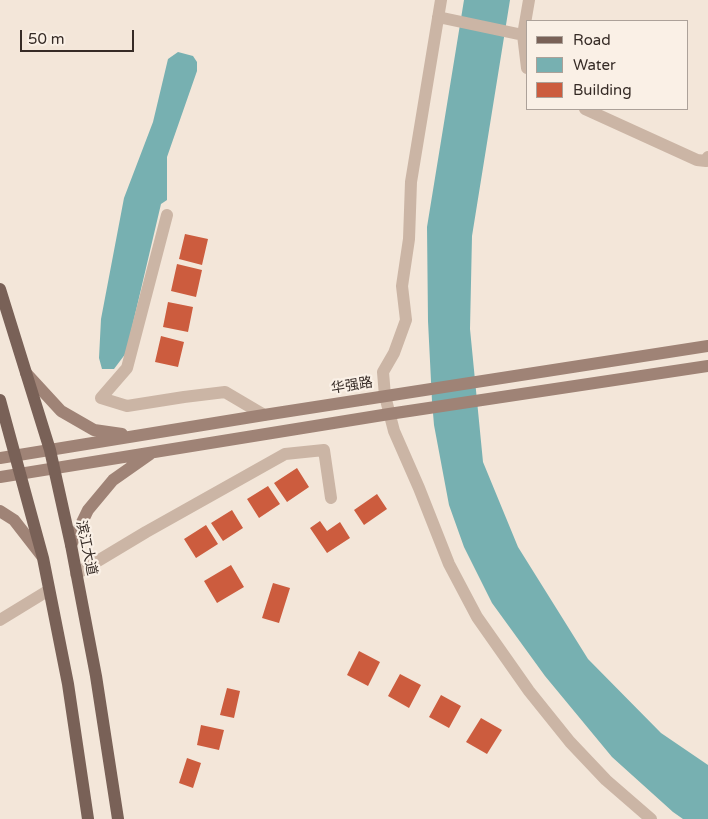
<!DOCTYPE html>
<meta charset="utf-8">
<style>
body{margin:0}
#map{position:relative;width:708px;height:819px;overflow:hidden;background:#f3e6d9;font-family:"Varela Round",sans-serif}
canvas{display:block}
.legend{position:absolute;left:526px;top:20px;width:162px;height:90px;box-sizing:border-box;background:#faf0e6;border:1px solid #aca199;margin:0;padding:6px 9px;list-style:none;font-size:15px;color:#362b26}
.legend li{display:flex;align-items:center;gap:10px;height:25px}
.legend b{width:25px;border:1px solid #aca199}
.scale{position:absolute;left:20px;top:30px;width:114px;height:22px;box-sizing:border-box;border:2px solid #362b26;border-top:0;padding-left:6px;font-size:15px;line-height:18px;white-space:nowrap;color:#362b26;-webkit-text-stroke:4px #faf0e6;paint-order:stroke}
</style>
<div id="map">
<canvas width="708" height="819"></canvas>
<ul class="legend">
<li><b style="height:6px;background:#796157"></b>Road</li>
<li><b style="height:14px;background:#77b0b1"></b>Water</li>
<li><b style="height:14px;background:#cc5c3e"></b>Building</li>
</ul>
<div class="scale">50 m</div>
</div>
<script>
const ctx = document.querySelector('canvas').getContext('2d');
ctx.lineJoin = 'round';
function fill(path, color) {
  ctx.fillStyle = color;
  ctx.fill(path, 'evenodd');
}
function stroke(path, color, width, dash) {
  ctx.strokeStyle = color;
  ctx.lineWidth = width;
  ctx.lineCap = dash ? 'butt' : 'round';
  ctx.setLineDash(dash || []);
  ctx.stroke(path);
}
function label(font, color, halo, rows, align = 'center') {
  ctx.font = font + ' "Varela Round","Noto Sans SC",sans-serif';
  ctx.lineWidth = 4.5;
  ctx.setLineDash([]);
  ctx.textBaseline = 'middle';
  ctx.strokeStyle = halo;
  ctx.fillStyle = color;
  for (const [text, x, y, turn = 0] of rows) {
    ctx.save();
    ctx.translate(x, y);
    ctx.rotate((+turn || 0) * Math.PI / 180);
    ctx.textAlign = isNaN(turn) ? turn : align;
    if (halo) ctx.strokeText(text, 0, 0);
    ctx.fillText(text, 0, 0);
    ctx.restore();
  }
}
fill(new Path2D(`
 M464 0H510L472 236 470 329 483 462 518 547 588 659 661 733 708 765V819H683L673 812 612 757 545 676 492 603 464 547 449 505 434 425 432 401 428 321 427 227Z
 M178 52 193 56 197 62V71L167 157V200L161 204 126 353 114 369H102L99 358 101 319 124 198 153 122 168 59Z`), '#77b0b1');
fill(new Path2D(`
 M185 234 208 239 202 265 179 259Z
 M177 264 202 270 196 297 171 291Z
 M168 302 193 307 188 332 163 327Z
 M161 336 184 342 178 367 155 362Z
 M297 468 309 487 287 502 274 483Z
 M268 486 280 504 259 518 247 499Z
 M377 494 387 509 364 525 354 510Z
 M232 510 243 528 223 541 211 523Z
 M320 521 327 531 340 522 350 538 327 553 310 528Z
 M206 525 218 544 196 558 184 539Z
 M231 565 244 587 217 603 204 581Z
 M273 583 290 588 279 623 262 618Z
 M359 651 380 662 368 686 347 675Z
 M400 674 421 685 409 708 388 696Z
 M227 688 240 691 234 718 220 715Z
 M441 695 461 706 449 728 429 717Z
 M481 718 502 730 487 754 466 742Z
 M201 725 224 730 219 750 197 745Z
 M187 758 201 763 193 788 179 783Z`), '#cc5c3e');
stroke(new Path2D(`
 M441 0 411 182 409 239 402 286 406 320 394 353 383 372 385 396 394 431 419 488 449 564 477 617 529 691 570 742 606 780 651 819
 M438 17 523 35 527 68
 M523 35 529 0
 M585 109 697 160 706 161 708 157
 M167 215 127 368 101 398 127 406 184 397 225 392 264 415
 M76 574 146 532 285 454 324 450 331 498
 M0 620 49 590`), '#cbb5a5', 12);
stroke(new Path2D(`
 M26 373 61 411 94 430 122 434
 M0 458 264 415 708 346
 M0 477 389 414 708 366
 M0 511 14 520 42 556
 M71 545 88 510 113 480 150 454`), '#9f8376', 12);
stroke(new Path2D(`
 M0 289 50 450 71 545 96 676 118 819
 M0 400 43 558 68 684 88 819`), '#796157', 12);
label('14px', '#362b26', '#faf0e6', [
 ["华强路",352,386,-9],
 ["滨江大道",86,548,78]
]);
</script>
